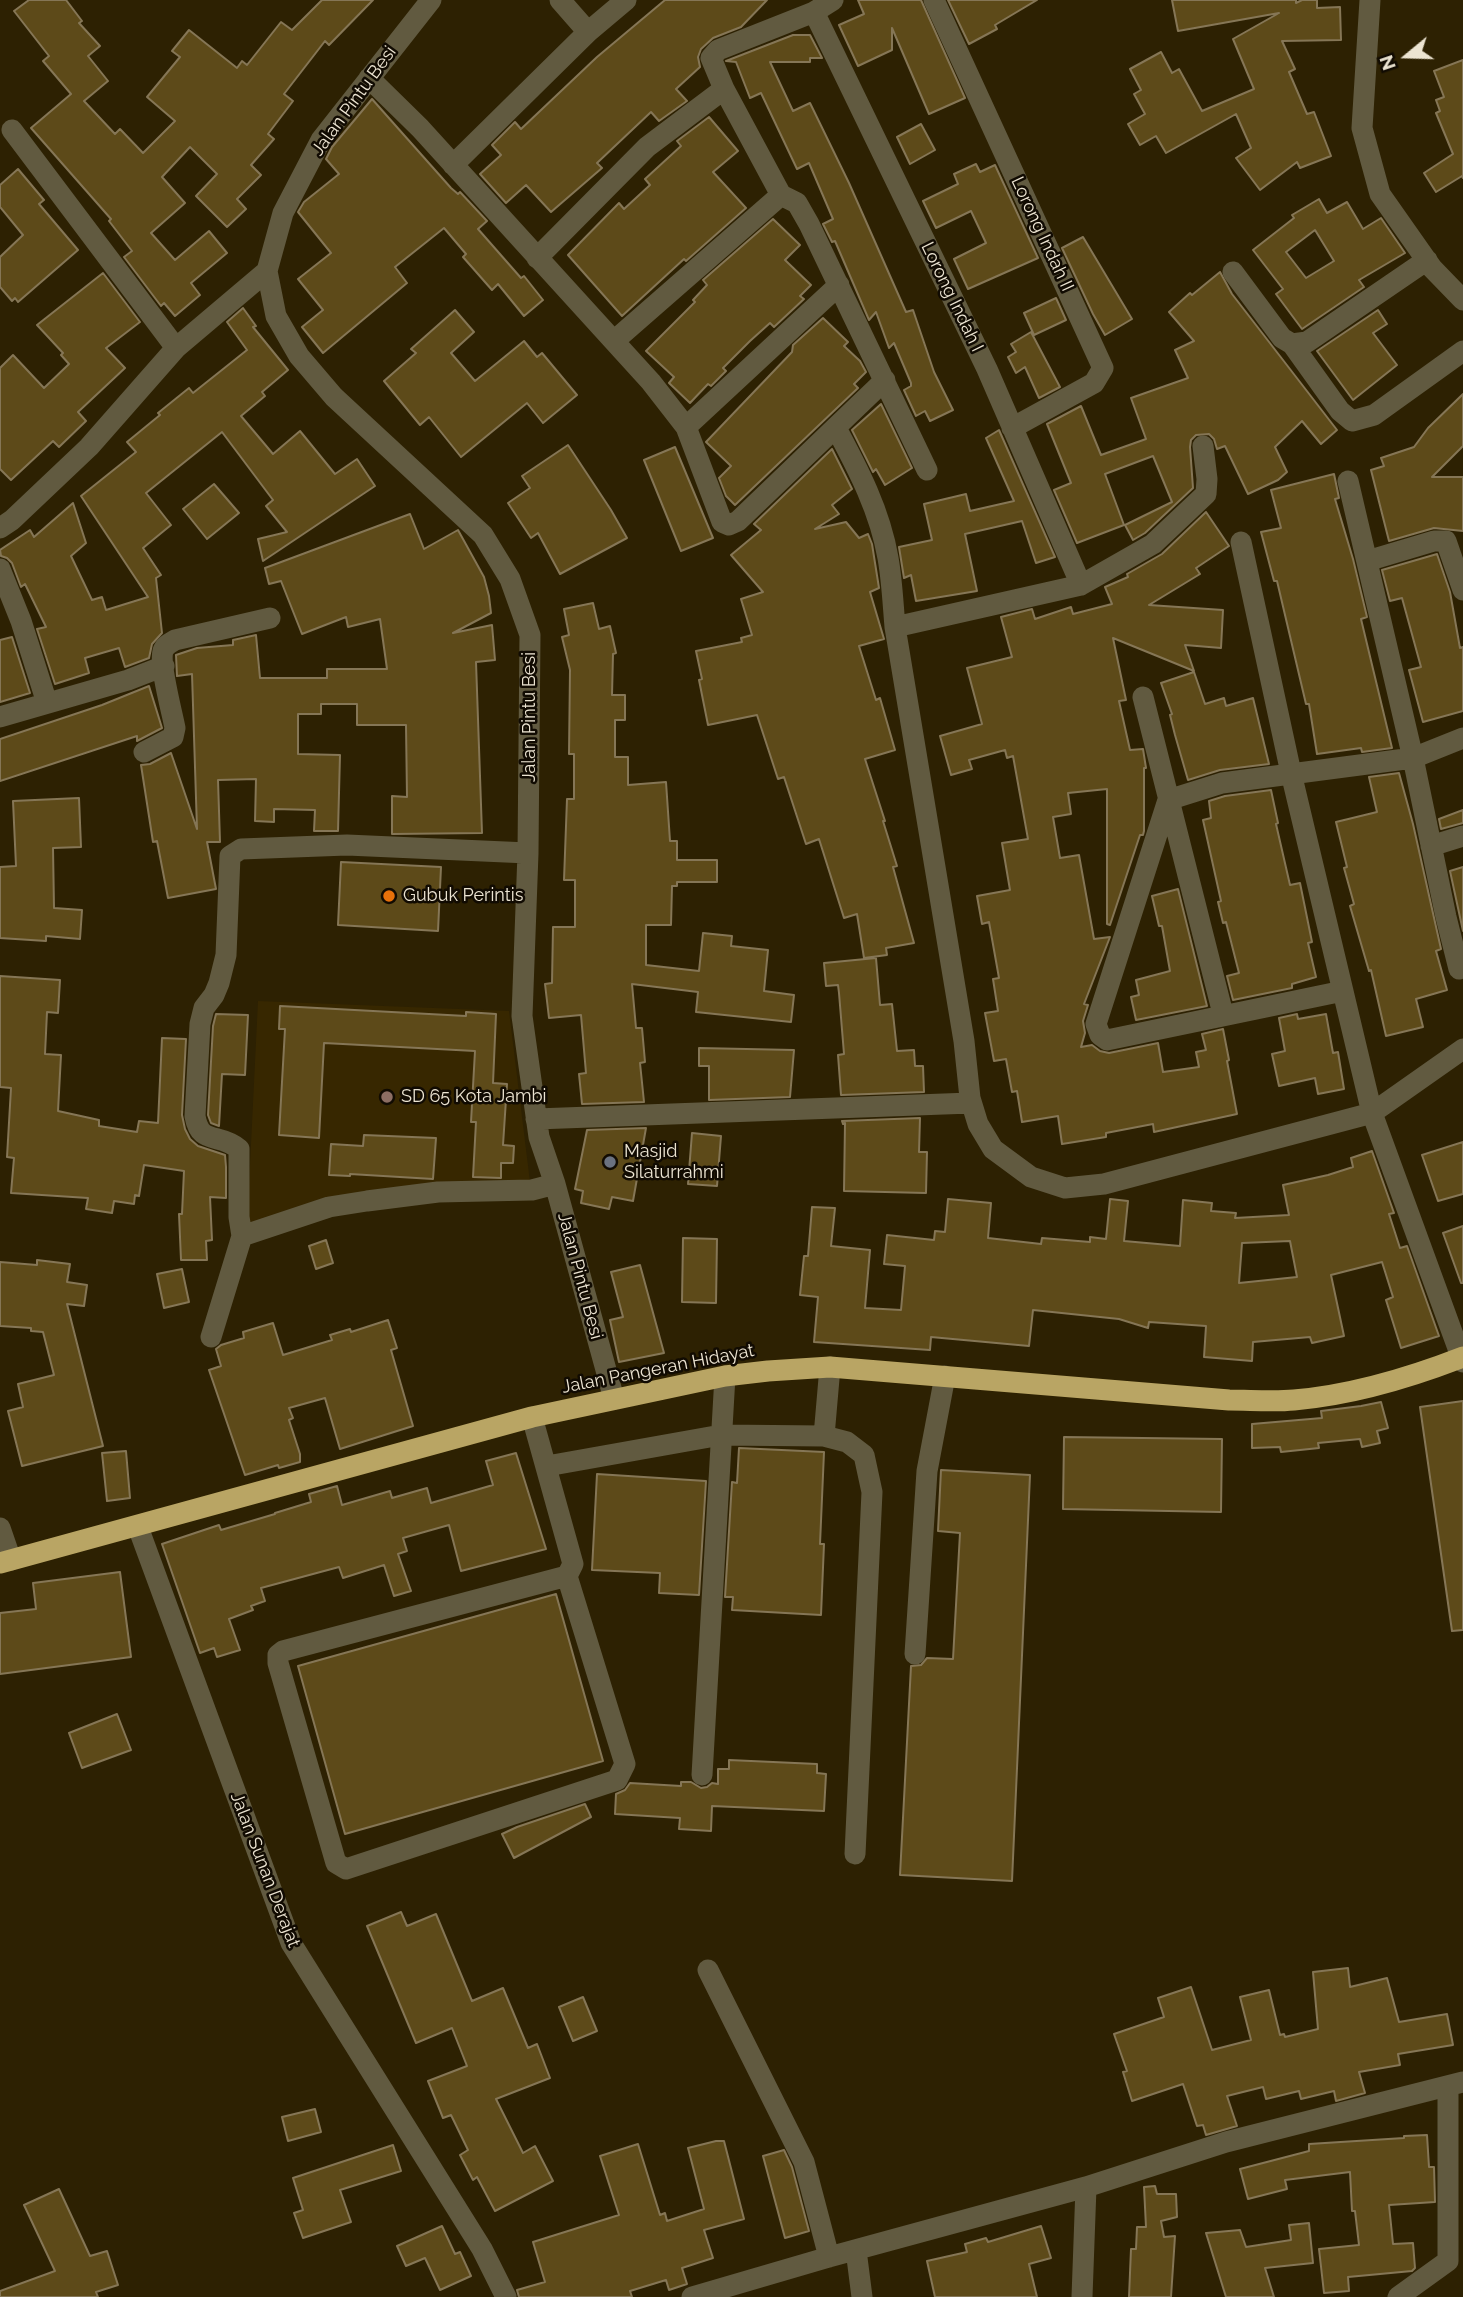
<!DOCTYPE html>
<style>
body{margin:0}
#map{position:relative;width:1463px;height:2297px;overflow:hidden;background:#2d2102;font-family:Raleway,sans-serif}
canvas{display:block}
.north{position:absolute;left:1372px;top:21px;width:70px;height:70px;-webkit-text-stroke:5px #110b02;paint-order:stroke;rotate:251deg;font-size:19px;font-weight:700;line-height:28px;text-align:center;color:#ece4d2}
.north::after{content:'';display:block;margin:auto;width:24px;height:32px;background:#ece4d2;clip-path:polygon(50% 0,100% 100%,50% 72%,0 100%)}
</style>
<div id="map">
<canvas width="1463" height="2297"></canvas>
<div class="north">N</div>
</div>
<script>
const ctx = document.querySelector('canvas').getContext('2d');
ctx.lineJoin = 'round';
function fill(path, color) {
  ctx.fillStyle = color;
  ctx.fill(path, 'evenodd');
}
function stroke(path, color, width, dash) {
  ctx.strokeStyle = color;
  ctx.lineWidth = width;
  ctx.lineCap = dash ? 'butt' : 'round';
  ctx.setLineDash(dash || []);
  ctx.stroke(path);
}
function label(font, color, halo, rows, align = 'center') {
  ctx.font = font + ' Raleway,sans-serif';
  ctx.lineWidth = 5;
  ctx.setLineDash([]);
  ctx.textBaseline = 'middle';
  ctx.strokeStyle = halo;
  ctx.fillStyle = color;
  for (const [text, x, y, turn = 0] of rows) {
    ctx.save();
    ctx.translate(x, y);
    ctx.rotate((+turn || 0) * Math.PI / 180);
    ctx.textAlign = isNaN(turn) ? turn : align;
    if (halo) ctx.strokeText(text, 0, 0);
    ctx.fillText(text, 0, 0);
    ctx.restore();
  }
}
fill(new Path2D(`
 M258 1001 509 1011 530 1182 247 1226Z`), '#372700');
const building = new Path2D(`
 M29 0H66L82 21 79 23 100 46 88 56 108 81 84 101 115 134 120 129 143 153 175 121 147 97 180 57 172 51 189 30 237 68 242 61 247 65 281 22 292 30 322 0H373L329 45 325 41 284 94 293 101 268 134 274 139 251 165 261 175 237 199 246 209 227 227 196 196 217 174 190 147 162 177 185 203 151 233 175 260 209 231 227 253 191 283 200 295 175 316 164 303 161 306 124 257 132 251 109 221 111 219 31 128 71 94 43 61 49 56 14 11Z
 M665 0H767L741 27 713 38 701 49 698 57 700 67 676 89 687 101 659 121 651 112 597 163 602 168 551 212 526 185 506 203 480 174 501 155 492 145 515 122 521 129 597 57Z
 M858 0H921L965 98 929 114 892 28V50L858 66 839 25 864 14Z
 M948 0H1037L995 25 997 29 969 44Z
 M1172 0H1296V3L1302 0H1317V8L1340 7 1341 40 1282 41 1295 69 1289 72 1307 114 1314 112 1331 156 1300 168 1297 162 1260 190 1236 158 1251 148 1236 114 1166 153 1156 136 1140 145 1128 124 1145 114 1134 94 1141 90 1130 69 1161 52 1172 73 1179 69 1202 111 1254 89 1233 39 1279 13 1178 31Z
 M793 35H810L822 58H810V62H770L793 111 810 103 849 183 906 312 913 310 934 372 953 410 930 421 925 411 916 416 904 390 911 386V383L894 343 889 348 876 312 869 320 835 241 832 242 823 224 833 219 809 163 797 169 761 93 750 98 736 62 726 61Z
 M1463 60V178L1462 176 1436 192 1424 173 1453 154 1436 113 1440 111 1436 100 1444 97 1434 71Z
 M372 99 451 188 458 194 460 192 487 221 478 229 521 278 524 276 543 300 524 316 498 284 492 290 463 257 466 254 444 228 395 267 407 283 323 353 302 327 323 310 298 279 331 253 298 212 304 202 339 174 326 159 332 147Z
 M709 117 738 151 713 172 746 208 686 261 684 259 622 316 568 255 619 203 624 209 650 185 645 179 681 146 677 141Z
 M921 124 935 150 910 164 897 137Z
 M976 164 980 172 995 165 1038 258 968 289 954 259 986 243 971 211 936 228 923 201 958 184 954 174Z
 M18 169 44 200 39 204 78 250 18 302 15 298 12 301 0 287V257L23 235 0 207V185Z
 M1319 199 1327 213 1347 202 1363 229 1381 218 1405 253 1359 280 1364 287 1302 329 1276 294 1283 289 1253 250 1294 218 1292 215ZM1315 230 1334 261 1306 278 1286 252Z
 M773 219 800 245 785 260 811 285 800 296 804 299 774 327 770 323 750 341 723 368 726 371 711 386 708 384 690 403 669 383 674 377 646 351 695 302 693 300 707 285 703 280Z
 M1083 237 1132 319 1105 335 1093 314 1062 248Z
 M1220 272 1232 294 1337 430 1321 444 1302 421 1275 447 1287 472 1278 480 1248 494 1225 446 1217 449 1214 439 1209 434 1196 435 1191 440 1190 447 1193 488 1145 533 1133 540 1125 525 1172 502 1153 456 1105 474 1124 525 1077 543 1054 490 1071 483 1047 424 1081 406 1101 455 1146 439 1131 398 1188 378 1175 350 1194 341 1169 312 1190 293 1192 295Z
 M103 273 140 322 106 348 125 368 78 412 86 421 59 447 53 441 11 480 0 469V368L13 355 44 388 69 364 61 355 63 353 37 325Z
 M1056 298 1066 320 1034 335 1024 313Z
 M243 308 256 326 253 327 288 370 262 392 265 396 241 416 273 454 300 431 335 474 357 459 375 486 263 561 258 539 287 532 266 506 273 500 222 432 146 493 171 525 143 548 161 575 156 578 162 633 152 644 149 658 125 667 119 648 85 658 89 673 55 684 37 629 46 627 25 584 21 587 12 563 7 558 1 556 0 550 30 530 34 537 73 503 86 543 71 556 92 600 102 597 106 610 148 597 81 496 136 452 127 442 160 415 158 413 189 388 193 393 247 350 227 322Z
 M455 310 474 332 451 353 475 381 524 341 537 357 542 353 577 395 543 423 527 403 461 457 429 417 420 425 384 381 416 353 411 349Z
 M1378 310 1387 324 1373 333 1397 365 1353 400 1317 351Z
 M823 318 848 342 844 346 860 361 866 372 854 384 858 388 735 505 726 496 719 478 731 466 706 442 792 352 793 345Z
 M1031 332 1060 387 1039 398 1025 367 1016 373 1008 357 1016 352 1011 344Z
 M1463 394V446L1432 477H1463V531L1434 528 1389 541 1371 470 1384 466 1381 458 1414 447 1428 428Z
 M881 404 912 468 885 485 876 469 873 472 852 430Z
 M999 430 1055 557 1036 563 1022 521 965 534 977 591 916 601 911 575 904 578 899 547 932 540 924 504 966 494 970 511 1014 501 986 438Z
 M568 445 611 510 627 538 560 574 538 533 531 538 508 503 530 488 522 476Z
 M675 447 713 538 681 551 644 460Z
 M832 449 852 489 832 505 839 514 815 529 846 522 859 538 868 534 872 544 879 588 870 592 884 639 859 646 876 700 880 698 895 750 865 759 885 821H883L897 866 893 867 914 943 886 948 887 955 864 958 857 914 844 918 819 839 806 844 784 777 778 779 757 715 708 725 699 680 702 679 696 651 742 642 741 638 752 635 741 599 763 592 731 555 761 530 754 524Z
 M1334 474 1339 498 1335 499 1353 559 1367 617 1361 619 1392 748 1362 752 1361 748 1317 754 1309 704H1306L1277 581H1274L1261 532 1281 528 1271 490Z
 M214 484 239 513 207 539 183 509Z
 M1206 512 1229 546 1196 568 1200 574 1149 605 1223 610 1221 648 1185 645 1194 671 1113 638 1126 700 1119 701 1130 750 1143 749 1146 768H1144V831L1143 835H1140L1110 925 1107 924V789L1068 793 1071 814 1053 817 1060 858 1079 855 1094 939 1110 937 1084 1004 1088 1005 1083 1021 1085 1033 1081 1047 1092 1045 1100 1051 1109 1053 1158 1043 1163 1072 1199 1067 1196 1052 1206 1050 1202 1034 1223 1029 1229 1060 1227 1061 1237 1114 1154 1132 1153 1124 1106 1133V1137L1062 1144 1058 1116 1022 1122 1017 1091 1012 1092 1006 1059 994 1061 985 1013 998 1011 993 979 999 978 989 922 982 924 977 896 1010 890 1002 843 1028 839 1013 756 1007 758 1005 750 969 760 972 769 951 775 940 736 982 724 967 668 1012 657 1001 617 1032 609 1035 619 1071 607 1073 614 1112 604 1105 587 1128 577 1127 574 1162 554Z
 M410 514 424 549 458 530 484 577 489 596 491 613 453 633 492 625 495 660 476 662 482 833 392 834V796L407 797 406 725H357V704H321V714H298V754L340 755 338 831H314L315 810 274 809V822L255 821 256 779 218 780 220 842H207L216 889 168 898 157 841 153 842 141 765 150 764 171 753 197 829 192 674 177 676 176 655 197 648 233 645V640L256 635 260 678H327V669H387L380 619 348 627 346 617 302 634 281 581 269 584 265 568Z
 M1437 554 1450 592 1460 648 1463 647V711L1423 722 1409 670 1421 667 1402 598 1390 601 1382 570Z
 M593 603 599 629 610 626 616 653 613 654 612 695H625V720H615V757H628V785L666 782 670 841H677V860H717V882H677V886H672L671 925H646V965L699 971 703 933 732 936 731 946 768 950 764 991 794 995 791 1022 696 1012 698 992 632 984 636 1028H642L645 1062 640 1063 644 1102 582 1104 579 1074 586 1073 581 1015 549 1018 545 984 552 983 553 927H575V880H564L567 799H574V754H569L570 670 562 637 569 635 564 609Z
 M12 637 30 693 0 702V640Z
 M1194 672 1205 704 1224 698 1226 706 1253 698 1269 764 1220 770 1188 780 1175 735 1170 715 1172 714 1161 683Z
 M149 686 162 728 137 741V736L0 781V739L102 705Z
 M1399 773 1413 824 1441 949 1436 951 1447 990 1416 999 1423 1027 1386 1036 1371 970 1369 971 1350 906 1354 904 1344 868 1347 867 1336 822 1377 812 1369 777Z
 M1271 790 1278 823 1276 824 1290 885 1300 883 1312 942 1308 943 1316 977 1292 984V988L1233 1000 1227 976 1239 973 1226 922 1223 923 1218 902 1221 901 1203 820 1211 818 1209 801 1225 796Z
 M79 798 81 847 53 848 54 908 82 910 80 939 46 936V941L0 938V867L16 866 13 801Z
 M1463 810V823L1441 829 1439 819Z
 M341 862 441 867 438 931 338 925Z
 M1463 867V931L1450 871Z
 M1178 889 1207 1006 1136 1020 1131 997 1139 995 1136 980 1170 971 1162 926H1159L1152 896Z
 M876 958 880 1005 892 1004 897 1051 914 1050 915 1066H923L924 1092 841 1095 838 1055 844 1054 839 993 838 985 826 986 824 963Z
 M0 976 60 980 58 1013 47 1012 45 1054 61 1055 58 1111 99 1120V1126L137 1132 139 1121 158 1123 162 1038 186 1039 182 1115 185 1129 190 1139 198 1146 225 1155 226 1167V1198L210 1197 212 1240 206 1241 207 1260H181L179 1214H182L184 1171 144 1165 139 1196 135 1195 134 1204 114 1201 112 1213 86 1209 88 1198 11 1193 14 1158 7 1157 11 1088 0 1087Z
 M280 1006 466 1016V1012L496 1014 493 1083 507 1084 503 1145 514 1146 513 1163H501V1178L473 1177 476 1122H471L475 1051 324 1043 319 1138 279 1135 285 1029H279Z
 M216 1014 248 1015 245 1075 222 1074 219 1126 211 1123 208 1115 213 1026Z
 M1297 1014 1298 1019 1326 1014 1333 1053 1338 1052 1344 1089 1318 1094 1315 1078 1279 1086 1272 1054 1285 1051 1279 1018Z
 M699 1048 794 1050 790 1097 709 1100V1066H699Z
 M920 1118 919 1152H927L926 1193 844 1191 845 1123 843 1124 842 1121Z
 M646 1128 633 1201 612 1197 609 1209 581 1203 583 1191 575 1189 587 1130Z
 M692 1133 721 1136 717 1186 688 1184Z
 M364 1135 436 1138 433 1179 350 1174V1176L329 1175 331 1144 363 1146Z
 M1463 1142V1194L1438 1201 1422 1155Z
 M1372 1151 1394 1213 1389 1214 1400 1248 1407 1246 1439 1336 1401 1348 1386 1300 1393 1297 1382 1262 1331 1275 1344 1336 1312 1343 1310 1337 1253 1342 1252 1361 1204 1357 1206 1326 1149 1322 1148 1328 1119 1319 1033 1310 1029 1346 931 1337 930 1350 814 1342 818 1297 800 1295 804 1256H808L812 1207 835 1208 831 1246 870 1250 865 1308 901 1310 905 1266 884 1264 887 1235 934 1240 935 1231 945 1232 948 1199 991 1203 988 1238 1041 1244 1042 1238 1090 1242V1237L1106 1239 1110 1199 1128 1201 1124 1241 1180 1246 1183 1200 1212 1203 1211 1211 1236 1213 1235 1218 1289 1215 1283 1185 1328 1175 1353 1167 1351 1158ZM1290 1241 1297 1277 1239 1283 1242 1243Z
 M1463 1226V1283H1461L1443 1233Z
 M683 1238 717 1239 716 1303 682 1302Z
 M326 1240 333 1263 316 1269 309 1246Z
 M37 1260 70 1264 67 1282 87 1285 84 1306 67 1304 103 1446 22 1466 8 1411 23 1407 18 1384 54 1375 43 1332 31 1331V1328L0 1326V1262L37 1265Z
 M640 1265 664 1353 619 1362 610 1320 623 1317 611 1272Z
 M182 1269 189 1302 164 1308 157 1274Z
 M388 1320 397 1348 391 1350 413 1426 340 1449 325 1398 289 1408 293 1418 289 1420 300 1454V1462L279 1468 278 1465 245 1475 209 1370 221 1366 216 1349 221 1345 244 1338 243 1332 273 1323 283 1355 332 1340 330 1335 350 1329 351 1332Z
 M1463 1401V1630L1452 1631 1420 1407Z
 M1381 1402 1388 1428 1377 1431 1380 1443 1362 1447 1360 1439 1318 1443 1319 1448 1281 1452 1280 1447 1252 1448V1424L1322 1418 1321 1411 1361 1406Z
 M1064 1437 1222 1439 1221 1512 1063 1509Z
 M739 1448 824 1452 820 1544H824L821 1615 732 1610 733 1597H725L732 1482 737 1483Z
 M126 1451 130 1498 107 1501 102 1453Z
 M516 1453 546 1549 461 1571 449 1525 403 1538 407 1551 398 1554 411 1591 394 1596 384 1565 343 1578 339 1567 261 1588 265 1601 251 1606 253 1610 229 1619 240 1650 217 1657 214 1648 200 1653 162 1544 219 1525 221 1530 275 1514V1513L311 1502 309 1494 337 1486 342 1505 390 1491 392 1498 427 1488 431 1503 493 1485 486 1461Z
 M941 1470 1030 1475 1012 1881 900 1875 911 1666 921 1665 927 1658 953 1659 960 1533 938 1531Z
 M597 1474 706 1481 699 1595 659 1593 660 1573 592 1570Z
 M120 1572 131 1657 0 1674V1613L36 1609 33 1583Z
 M556 1594 603 1761 345 1834 298 1666Z
 M117 1714 131 1750 82 1768 69 1733Z
 M729 1760 817 1764V1773L826 1774 824 1811 712 1806 711 1831 679 1829 680 1818 615 1814 616 1794 625 1790 630 1783 681 1786V1782H691L701 1788 707 1787 712 1783 718 1784V1769H729Z
 M585 1804 591 1817 514 1858 502 1834 517 1827Z
 M401 1912 407 1926 436 1914 472 2001 503 1988 528 2048 537 2044 550 2078 496 2099 523 2153 535 2146 553 2181 495 2211 477 2177 473 2180 460 2155 468 2150 451 2115 443 2118 428 2081 467 2066 452 2028 416 2043 367 1926Z
 M1348 1968 1350 1987 1387 1978 1399 2022 1447 2014 1453 2045 1398 2054 1400 2065 1359 2072 1365 2093 1336 2101 1334 2091 1301 2099 1299 2091 1266 2099 1263 2087 1227 2096 1237 2126 1206 2135 1203 2125 1197 2126 1183 2084 1132 2101 1123 2072 1127 2071 1114 2034 1164 2017 1158 1998 1191 1987 1212 2050 1251 2040 1240 1997 1269 1990 1280 2035 1284 2034 1285 2037 1318 2029 1313 1972Z
 M583 1997 597 2031 573 2041 559 2007Z
 M315 2109 321 2132 288 2141 282 2117Z
 M1427 2135 1429 2167H1434L1435 2202 1389 2205 1393 2244 1413 2243 1415 2268 1412 2271 1348 2277 1349 2291 1324 2293 1319 2249 1359 2245 1355 2211H1352L1350 2172 1285 2180 1287 2189 1248 2199 1240 2169 1309 2151V2144L1404 2138V2136Z
 M716 2141H724L744 2219 704 2230 713 2258 682 2268 687 2284 669 2290 666 2280 630 2291 632 2297H519L517 2290 545 2282 533 2242 619 2215 600 2156 638 2144 660 2215 665 2213 667 2221 704 2209 688 2148Z
 M393 2145 401 2171 340 2190 351 2222 303 2238 294 2213 303 2210 293 2178Z
 M784 2150 792 2167 809 2231 785 2238 763 2156Z
 M1155 2186 1157 2194H1176L1177 2217 1161 2221 1164 2237 1175 2236 1171 2297H1129L1131 2249H1136L1137 2227H1146L1144 2187Z
 M59 2189 90 2256 107 2251 118 2285 96 2292 98 2297H0V2291L55 2271 24 2205Z
 M1309 2223 1313 2263 1265 2268 1274 2297H1226L1206 2233 1240 2230 1246 2247 1291 2240 1289 2225Z
 M442 2226 455 2254 460 2252 471 2276 440 2290 425 2258 406 2266 397 2246Z
 M1041 2226 1051 2258 1029 2264 1037 2297H935L927 2261 967 2252 965 2244 986 2238 988 2242Z`);
fill(building, '#5d4a19');
stroke(building, '#857656', 2);
stroke(new Path2D(`
 M431 0 321 140 283 213 267 271 276 316 299 356 334 397 483 535 510 579 530 635 528 853 522 1016 539 1137 555 1184 614 1399
 M560 0 588 32
 M833 0 814 12 718 50 711 58 724 89 781 195 797 203 809 224 927 470
 M934 0 1103 368 1094 383 1012 428
 M1370 0 1362 128 1380 194 1432 268 1463 300
 M814 12 987 369 1081 585
 M369 78 420 128 651 382 686 427 722 522 729 525 738 521 885 380
 M12 130 176 348
 M453 165 588 32 626 0
 M537 258 647 147 724 89
 M1233 272 1282 338 1292 344 1307 342 1427 260
 M614 341 781 195
 M1292 344 1340 411 1352 421 1374 415 1463 351
 M686 427 839 285
 M836 428C858 469 880 511 888 558 892 580 893 604 895 627L964 1041 970 1098 978 1124 993 1149 1031 1177 1065 1188 1104 1184 1372 1113 1463 1049
 M1348 481 1413 758 1446 917 1459 969
 M0 528 12 520 89 447 176 348 267 271
 M1241 542 1291 773 1372 1113 1463 1362
 M1367 561 1434 541H1446L1463 590
 M0 569 21 621 47 703
 M895 627 1081 585 1153 544 1206 494 1207 479 1203 446
 M1143 697 1223 1014
 M0 717 128 680 164 666
 M144 752 173 737 175 728C172 712 159 664 163 651 165 645 170 643 175 640L270 618
 M1168 800 1096 1024 1100 1035 1107 1040 1343 991
 M1168 800 1222 783 1413 758 1463 738
 M1431 846 1463 836
 M536 1119 971 1103
 M242 1236 329 1207 367 1201 438 1192 532 1190 555 1184
 M211 1337 242 1236 239 1217V1149C219 1132 200 1146 195 1116L200 1024 204 1008 214 995 219 983 226 955 230 856 241 849 347 845 528 853
 M532 1417 573 1564 567 1576 625 1764 617 1780 346 1869 336 1863 278 1663V1655L283 1651 567 1576
 M824 1436 830 1367
 M547 1466 721 1435 824 1436 847 1442 864 1455 872 1492 855 1854
 M138 1527 291 1943 482 2249 506 2297
 M0 1528 11 1560
 M915 1654 927 1471 945 1376
 M702 1775 725 1376
 M708 1970 804 2162 829 2257
 M856 2250 862 2297
 M692 2297 829 2257 1086 2187 1226 2142 1463 2082
 M1082 2297 1086 2187
 M1398 2297 1448 2261V2086`), '#615a40', 21);
stroke(new Path2D(`
 M0 1563 532 1417 725 1376 768 1371 830 1367 1229 1400C1250 1400 1273 1402 1294 1400 1352 1395 1409 1378 1463 1357`), '#b9a564', 21);
for (const [x, y, r, color] of [
 [389,896,7,"#e8710a"],
 [387,1097,7,"#8d6e63"],
 [610,1162,7,"#6b7280"]
]) {
  const dot = new Path2D();
  dot.arc(x, y, r, 0, 2 * Math.PI);
  ctx.fillStyle = color;
  ctx.fill(dot);
  stroke(dot, '#110b02', 2.5);
}
label('18px', '#ece4d2', '#110b02', [
 ["Jalan Pintu Besi",354,101,-54],
 ["Lorong Indah II",1042,234,65],
 ["Lorong Indah I",952,297,64],
 ["Jalan Pintu Besi",530,717,-90],
 ["Jalan Pintu Besi",580,1276,75],
 ["Jalan Pangeran Hidayat",658,1369,-11],
 ["Jalan Sunan Derajat",265,1870,69]
]);
label('18px', '#ece4d2', '#110b02', [
 ["Gubuk Perintis",403,896],
 ["SD 65 Kota Jambi",401,1097],
 ["Masjid",624,1152],
 ["Silaturrahmi",624,1173]
], 'left');
</script>
